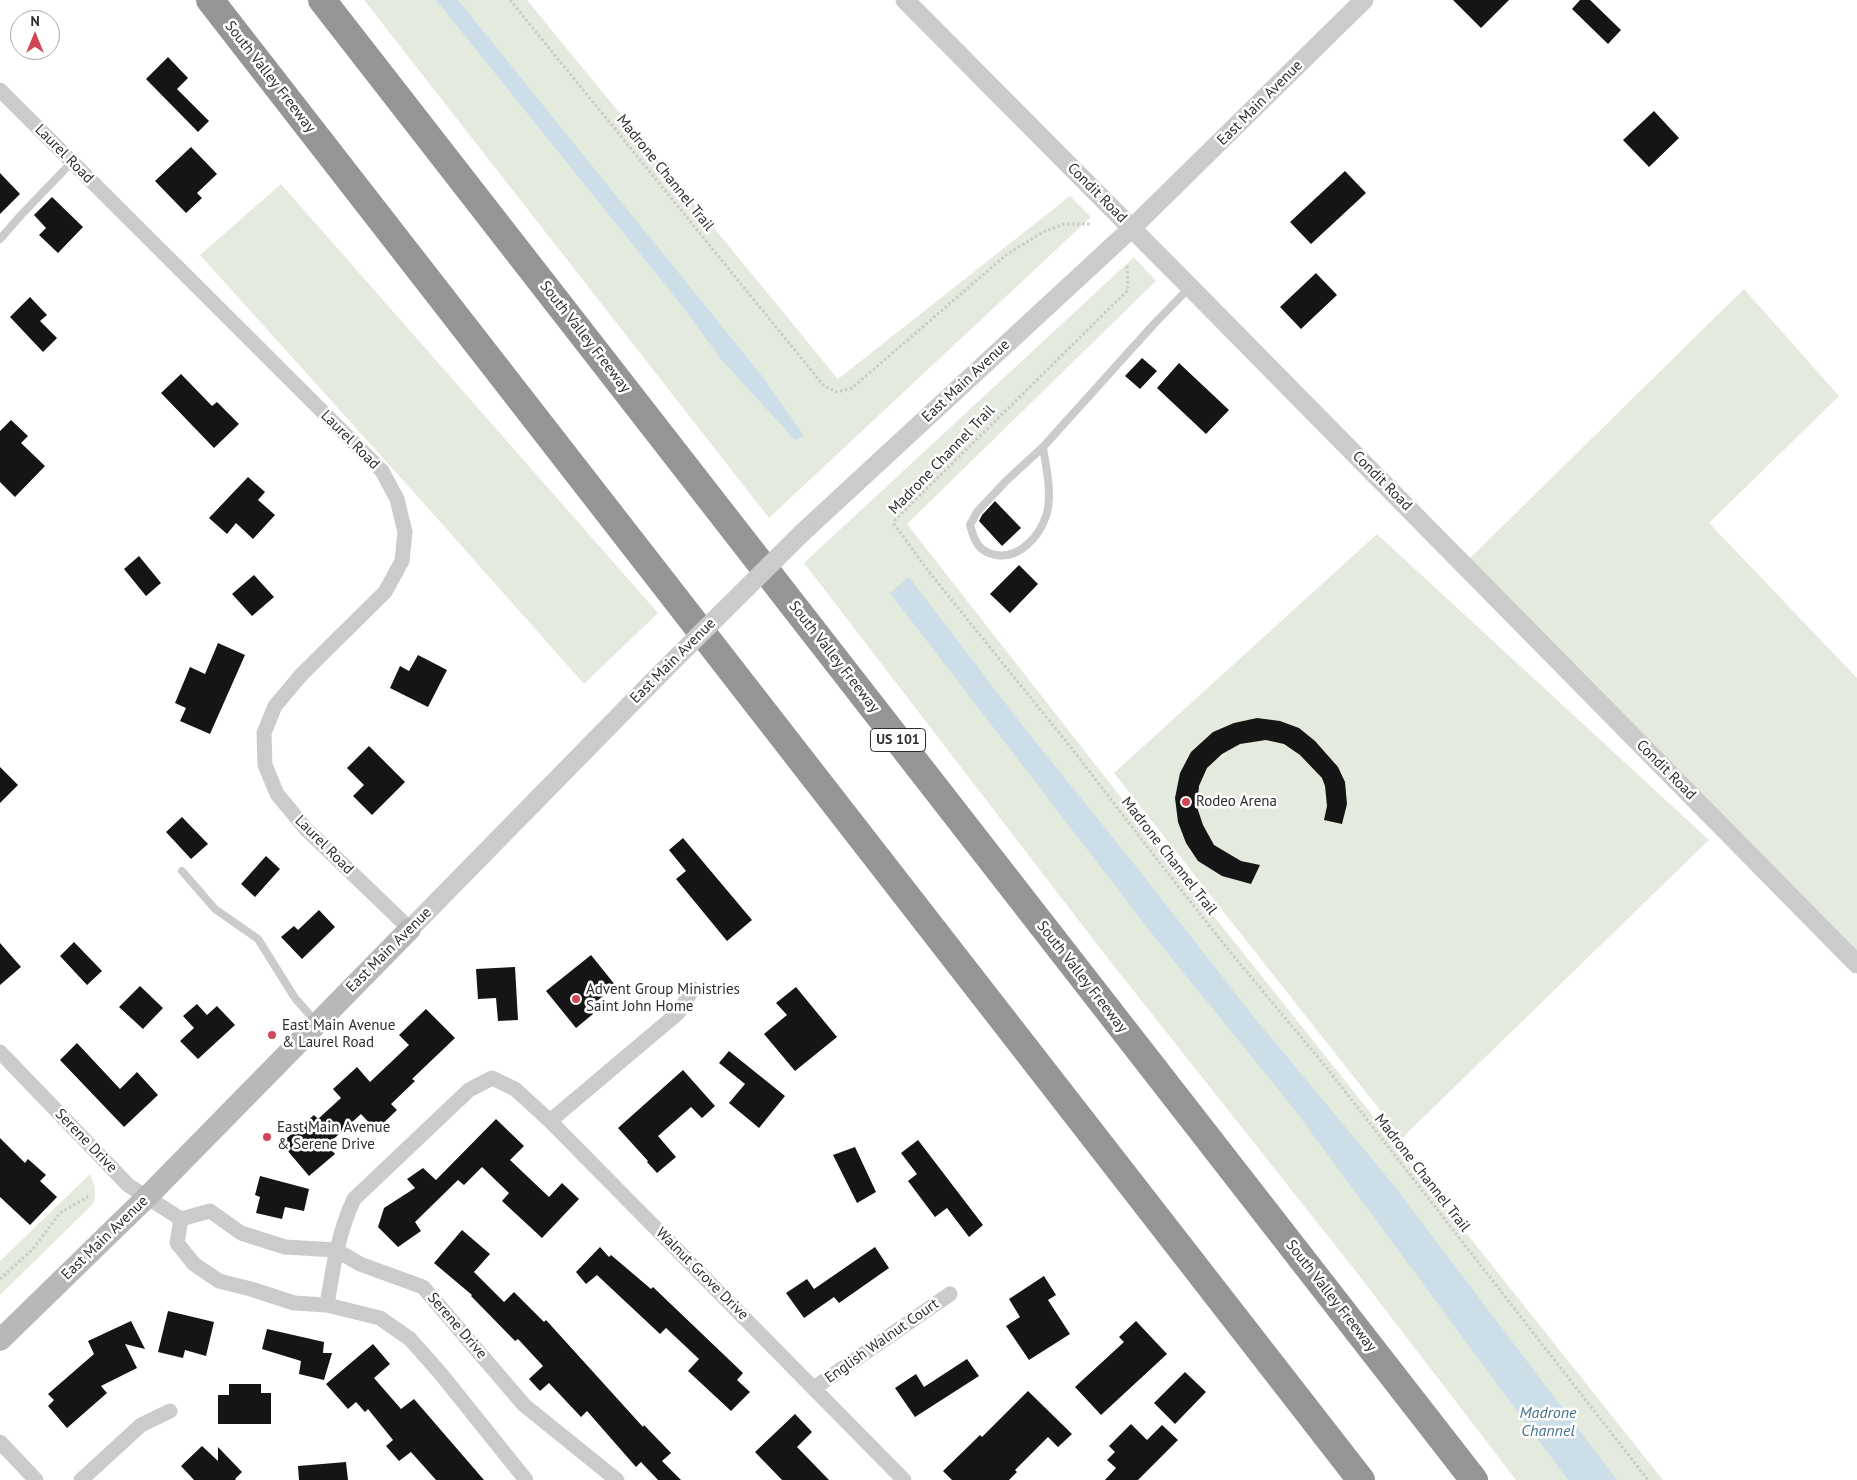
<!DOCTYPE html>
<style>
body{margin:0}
#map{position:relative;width:1857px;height:1480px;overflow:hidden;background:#fff;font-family:"PT Sans",sans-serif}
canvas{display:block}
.north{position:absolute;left:10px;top:10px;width:50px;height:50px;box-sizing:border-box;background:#fff;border:1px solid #ababab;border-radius:50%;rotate:0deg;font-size:14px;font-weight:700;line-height:20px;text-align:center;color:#2e2e2e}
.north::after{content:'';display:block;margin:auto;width:18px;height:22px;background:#d14558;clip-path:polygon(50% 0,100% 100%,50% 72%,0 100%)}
</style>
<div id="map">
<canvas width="1857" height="1480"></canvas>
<div class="north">N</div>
</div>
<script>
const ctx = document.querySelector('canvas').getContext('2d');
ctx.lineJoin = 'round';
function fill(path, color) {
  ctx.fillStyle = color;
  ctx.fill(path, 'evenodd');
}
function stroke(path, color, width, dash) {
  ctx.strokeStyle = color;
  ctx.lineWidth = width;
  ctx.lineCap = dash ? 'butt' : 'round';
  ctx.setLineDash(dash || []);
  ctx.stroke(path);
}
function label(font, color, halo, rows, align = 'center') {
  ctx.font = font + ' "PT Sans",sans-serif';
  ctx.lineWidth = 5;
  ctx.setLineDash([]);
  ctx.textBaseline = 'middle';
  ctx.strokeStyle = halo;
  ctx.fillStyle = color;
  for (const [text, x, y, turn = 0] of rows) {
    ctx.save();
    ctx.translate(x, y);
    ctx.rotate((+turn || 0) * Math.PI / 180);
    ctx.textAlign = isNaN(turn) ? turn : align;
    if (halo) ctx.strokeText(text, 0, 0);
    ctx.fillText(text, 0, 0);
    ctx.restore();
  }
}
fill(new Path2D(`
 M364 0H527L838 379 1070 196 1091 217 769 518Z
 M281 184 658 613 584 684 427 507 200 255Z
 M1134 257 1156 281 907 524 1213 915 1663 1480H1516L1354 1269 1106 956 804 563Z
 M1744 289 1839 396 1709 523 1857 678V961L1466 562Z
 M1377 534 1709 840 1402 1138 1114 773Z
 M90 1174C95 1185 97 1193 93 1204L0 1295V1261Z`), '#e5eade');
fill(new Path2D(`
 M436 0H458L762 376 804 436 795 440 721 359 680 303Z
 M909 577 1022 725 1146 879 1253 1016 1392 1183 1617 1480H1568L1294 1109 1153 935 890 593Z`), '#ccdfe8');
fill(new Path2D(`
 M1453 0H1509L1481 28Z
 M1580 0H1590L1621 30 1608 44 1572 9Z
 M168 57 188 78 177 89 209 121 198 132 146 79Z
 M1654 111 1679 138 1649 167 1623 140Z
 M191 147 217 174 197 193 202 198 186 213 155 181Z
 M1345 171 1366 193 1311 244 1290 222Z
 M0 173 20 194 0 214Z
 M52 197 83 227 58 253 39 235 46 228 34 215Z
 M1316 273 1337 295 1301 329 1280 307Z
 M30 297 47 315 40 321 57 338 43 352 10 317Z
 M1142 358 1157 371 1140 389 1125 376Z
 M1179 363 1229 410 1206 434 1157 388Z
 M181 374 212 406 217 402 239 424 214 448 161 393Z
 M11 420 28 436 21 443 45 466 15 497 0 482V431Z
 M248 477 265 492 258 500 275 515 253 539 236 523 227 534 209 518Z
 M995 501 1021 528 1002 546 979 521 982 515Z
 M139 556 161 583 146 596 124 569Z
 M1019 565 1038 584 1010 613 990 594Z
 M254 575 274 597 252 616 232 594Z
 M218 643 245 655 210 734 180 721 186 708 175 703 190 667 205 674Z
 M418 655 447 670 428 707 390 688 400 666 409 671Z
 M1257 718 1280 721 1299 728 1315 741 1338 767 1345 782 1347 804 1342 824 1324 820 1327 806 1325 786 1322 778 1300 755 1284 744 1266 740 1240 744 1222 754 1207 768 1199 786 1197 807 1203 825 1214 845 1241 861 1260 865 1251 884 1222 876 1198 861 1186 843 1178 822 1175 798 1180 773 1191 752 1213 732 1234 723Z
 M369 746 405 782 372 815 353 796 364 785 347 768Z
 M0 767 18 785 0 803Z
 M182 817 208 844 191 859 166 832Z
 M683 838 752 920 727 941 676 879 686 871 669 850Z
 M266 856 280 869 255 897 241 884Z
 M319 910 335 927 302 959 281 937 294 926 298 930Z
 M74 942 102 971 87 985 60 956Z
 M0 943 21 967 0 985Z
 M591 955 616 986 588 1008 593 1014 576 1028 546 991Z
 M515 967 518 1020 498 1021 496 998 478 999 476 969Z
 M140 986 163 1008 143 1029 119 1007Z
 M796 987 837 1037 795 1071 764 1034 787 1015 776 1003Z
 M197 1004 207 1015 217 1006 235 1025 198 1059 180 1041 194 1028 183 1016Z
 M426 1009 455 1038 412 1079 415 1081 391 1104 397 1110 376 1130 361 1114 327 1145 335 1154 309 1176 281 1143 314 1115 318 1119 341 1098 333 1089 357 1067 370 1082 409 1045 399 1035Z
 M77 1043 120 1089 137 1072 158 1095 124 1127 60 1060Z
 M729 1051 785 1096 759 1128 729 1103 745 1084 719 1063Z
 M683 1070 715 1106 702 1118 691 1107 658 1136 676 1157 657 1173 647 1162 648 1161 618 1128Z
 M496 1119 524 1146 510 1160 549 1197 562 1183 579 1199 542 1238 502 1201 509 1193 482 1167 464 1185 458 1180 415 1222 421 1231 398 1247 378 1227 384 1208 415 1188 407 1179 423 1168 436 1180Z
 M0 1138 25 1163 28 1159 46 1175 40 1181 57 1197 30 1225 0 1197Z
 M918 1140 983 1225 969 1237 947 1208 935 1217 908 1181 917 1174 901 1153Z
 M855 1147 876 1192 857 1203 833 1155Z
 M260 1176 309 1189 304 1211 285 1207 282 1219 256 1213 260 1197 255 1195Z
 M462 1230 490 1254 474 1272 504 1302 514 1292 544 1322 546 1320 643 1427 644 1425 671 1453 662 1461 681 1480H658L641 1462 636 1467 587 1411 581 1417 549 1383 540 1391 529 1379 543 1366 518 1339 515 1341 471 1296 472 1295 434 1263Z
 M600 1247 609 1257 611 1255 651 1289 653 1287 743 1373 737 1380 750 1392 731 1411 688 1371 699 1359 666 1328 660 1334 597 1275 586 1284 576 1272Z
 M875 1247 889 1268 839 1303 834 1297 804 1318 786 1293 807 1279 814 1289Z
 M1044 1276 1056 1295 1048 1300 1070 1334 1029 1360 1006 1326 1020 1317 1009 1299Z
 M168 1311 214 1322 206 1356 185 1350 183 1358 158 1352Z
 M131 1321 145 1349 125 1344 137 1368 101 1386 107 1393 67 1428 48 1406 54 1400 48 1394 94 1354 88 1341Z
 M1136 1321 1167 1354 1101 1415 1075 1387 1124 1342 1119 1337Z
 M267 1329 324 1342 323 1353H332L324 1380 299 1374 301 1361 262 1349Z
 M373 1344 390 1364 374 1378 401 1409 414 1399 484 1480H436L411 1452 399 1461 386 1446 393 1440 368 1409 365 1412 356 1402 348 1409 326 1384Z
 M967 1359 979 1376 915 1417 895 1388 916 1374 924 1387Z
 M1185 1372 1206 1392 1175 1424 1154 1403Z
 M229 1384H261V1393H271V1424H218V1395H229Z
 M1028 1391 1072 1434 1058 1447 1048 1437 1015 1470 1017 1472 1009 1480H952L943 1471 980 1435 982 1437Z
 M795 1414 812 1432 797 1447 829 1480H782L755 1452Z
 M1131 1424 1147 1440 1162 1425 1178 1440 1138 1480H1105L1116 1468 1107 1460 1115 1452 1109 1446Z
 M202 1446 218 1461V1447L242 1472 235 1479 236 1480H194L181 1466Z
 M346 1462 348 1480H299L298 1466Z`), '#151515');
stroke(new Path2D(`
 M510 0 824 386 837 392 852 388 1006 255 1043 232 1064 224H1090
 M1127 266 1128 290 895 520 894 524 929 572 1073 750 1159 862 1231 953 1326 1067 1648 1480
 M0 1279 33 1249 60 1213 89 1196`), '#cbcbcb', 3, [2.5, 2.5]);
stroke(new Path2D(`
 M0 239 22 214 72 162
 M1043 447C1046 468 1053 495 1046 516 1039 537 1019 559 996 555 990 554 983 551 979 546 974 540 972 532 970 525L977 512 1006 481 1043 447 1154 324 1190 287
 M182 871 215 909 258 939 295 998 316 1022`), '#cbcbcb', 8);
stroke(new Path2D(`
 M0 90 382 471 397 499 405 532 402 561 385 592 302 674 275 706 264 733 265 765 277 794 306 829 410 929
 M0 1052 128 1185 181 1219 210 1211 241 1233 285 1247 336 1250 360 1264 423 1287 524 1405 617 1480
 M550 1121 678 1013 693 989
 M181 1219 177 1243 194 1264 219 1281 251 1289 294 1303 327 1305 380 1318 410 1339 441 1374 526 1480
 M327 1305C333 1268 338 1233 354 1199L469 1090 492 1078 515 1089 550 1121 904 1480
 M814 1388 950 1294
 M0 1442 36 1480
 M81 1480 141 1425 170 1411`), '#cbcbcb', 15);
stroke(new Path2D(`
 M905 0 1190 287 1857 964
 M802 533 1132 228 1364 0
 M410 929 665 669`), '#cbcbcb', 19);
stroke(new Path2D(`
 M0 1340 147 1197 410 929`), '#b8b8b8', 22);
stroke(new Path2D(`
 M210 0 1361 1480
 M322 0 1474 1480`), '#959595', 28);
stroke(new Path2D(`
 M665 669 802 533`), '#cbcbcb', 19);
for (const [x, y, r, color] of [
 [1186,802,5,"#d14558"],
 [576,999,5,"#d14558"],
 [272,1035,5,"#d14558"],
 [267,1137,5,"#d14558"]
]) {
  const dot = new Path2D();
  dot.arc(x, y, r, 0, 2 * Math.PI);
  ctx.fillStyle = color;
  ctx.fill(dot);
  stroke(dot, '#fff', 2);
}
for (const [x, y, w] of [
 [898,740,55]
]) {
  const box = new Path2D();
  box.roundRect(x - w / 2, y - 11.5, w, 23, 4);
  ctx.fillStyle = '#fff';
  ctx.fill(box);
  stroke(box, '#2e2e2e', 1);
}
label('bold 14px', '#2e2e2e', null, [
 ["US 101",898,740]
]);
label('15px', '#2e2e2e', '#fff', [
 ["South Valley Freeway",270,77,52],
 ["East Main Avenue",1260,103,-45],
 ["Laurel Road",64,154,45],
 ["Madrone Channel Trail",665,173,51],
 ["Condit Road",1097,193,45],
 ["South Valley Freeway",585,337,52],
 ["East Main Avenue",966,381,-43],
 ["Laurel Road",350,440,45],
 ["Madrone Channel Trail",942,460,-46],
 ["Condit Road",1382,481,45],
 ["South Valley Freeway",834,657,52],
 ["East Main Avenue",673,661,-45],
 ["Condit Road",1666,770,45],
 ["Laurel Road",324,845,45],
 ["Madrone Channel Trail",1169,856,52],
 ["East Main Avenue",389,950,-45],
 ["South Valley Freeway",1082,977,52],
 ["Serene Drive",86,1141,46],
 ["Madrone Channel Trail",1422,1173,52],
 ["East Main Avenue",105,1238,-44],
 ["Walnut Grove Drive",702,1274,45],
 ["South Valley Freeway",1331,1296,52],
 ["Serene Drive",457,1326,49],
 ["English Walnut Court",882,1341,-35]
]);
label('15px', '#2e2e2e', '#fff', [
 ["Rodeo Arena",1196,802],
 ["Advent Group Ministries",586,990],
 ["Saint John Home",586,1007],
 ["East Main Avenue",282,1026],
 ["& Laurel Road",282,1043],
 ["East Main Avenue",277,1128],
 ["& Serene Drive",277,1145]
], 'left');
label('italic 16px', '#457287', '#fff', [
 ["Madrone",1548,1413],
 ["Channel",1548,1431]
]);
</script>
